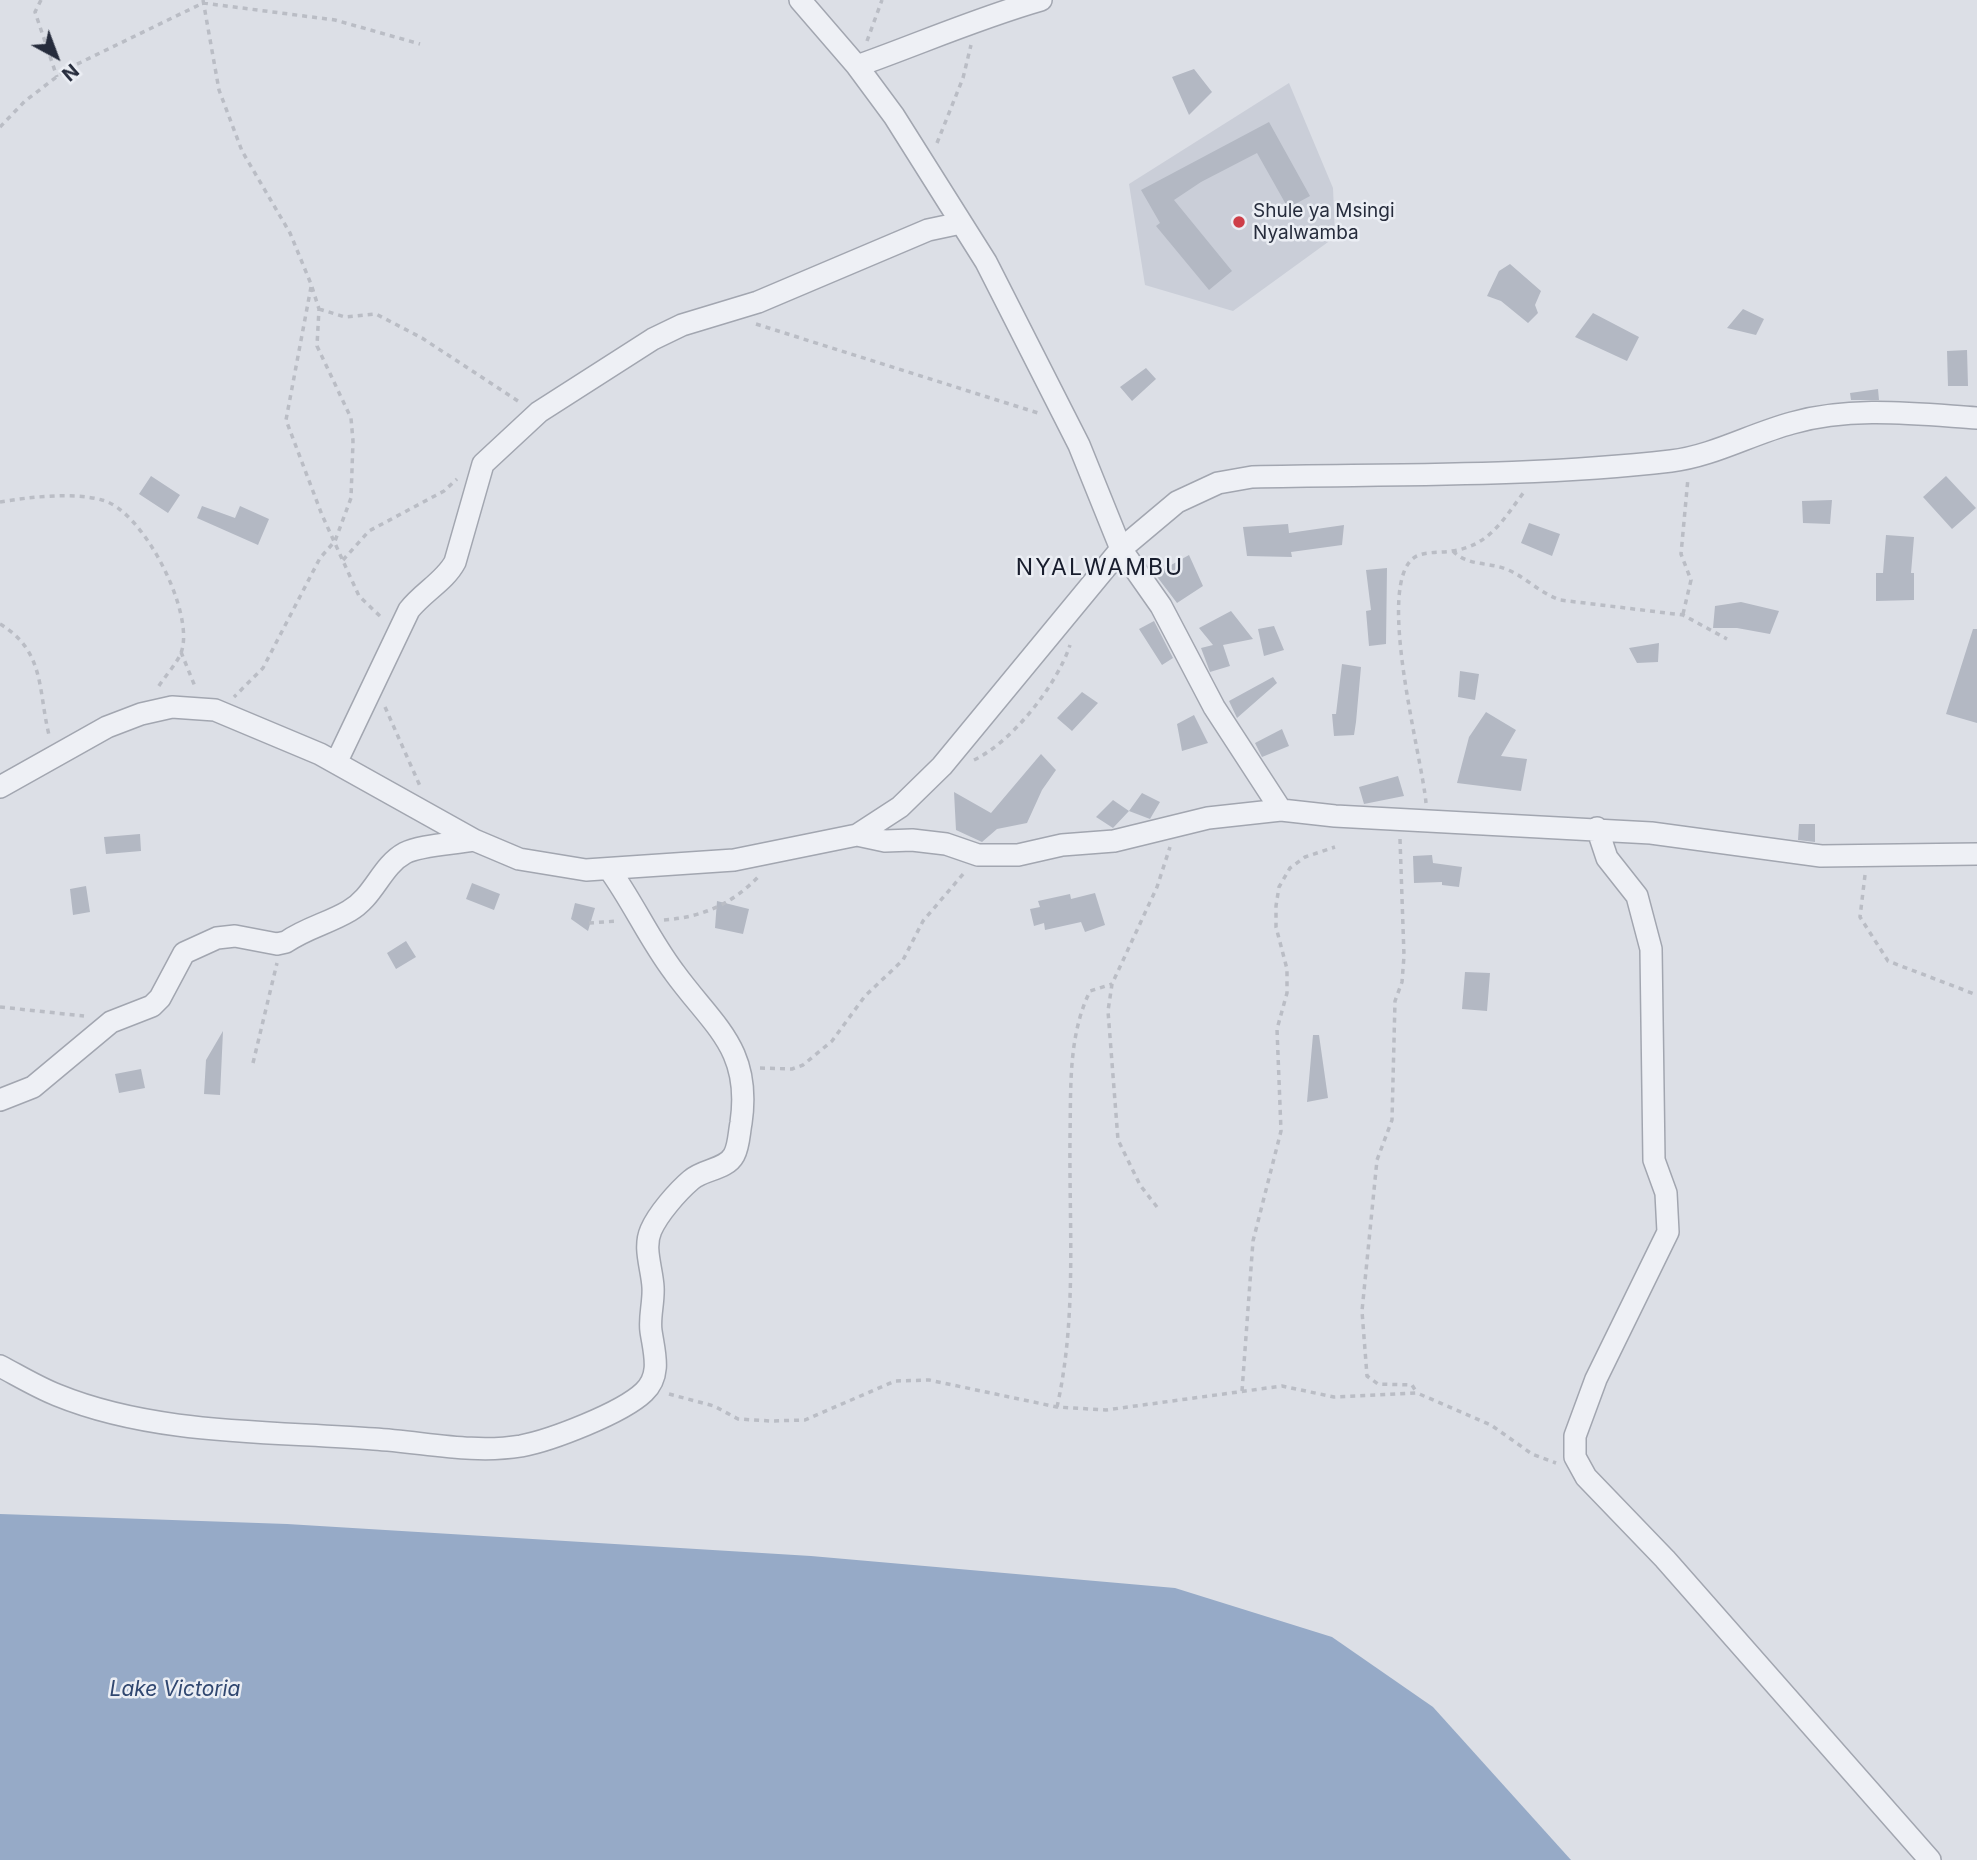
<!DOCTYPE html>
<style>
body{margin:0}
#map{position:relative;width:1977px;height:1860px;overflow:hidden;background:#dcdfe6;font-family:Inter,sans-serif}
canvas{display:block}
.north{position:absolute;left:21px;top:21px;width:70px;height:70px;-webkit-text-stroke:5px #ebeef4;paint-order:stroke;rotate:139deg;font-size:19px;font-weight:700;line-height:28px;text-align:center;color:#262c3c}
.north::after{content:'';display:block;margin:auto;width:24px;height:32px;background:#262c3c;clip-path:polygon(50% 0,100% 100%,50% 72%,0 100%)}
</style>
<div id="map">
<canvas width="1977" height="1860"></canvas>
<div class="north">N</div>
</div>
<script>
const ctx = document.querySelector('canvas').getContext('2d');
ctx.lineJoin = 'round';
function fill(path, color) {
  ctx.fillStyle = color;
  ctx.fill(path, 'evenodd');
}
function stroke(path, color, width, dash) {
  ctx.strokeStyle = color;
  ctx.lineWidth = width;
  ctx.lineCap = dash ? 'butt' : 'round';
  ctx.setLineDash(dash || []);
  ctx.stroke(path);
}
function label(font, color, halo, rows, align = 'center') {
  ctx.font = font + ' Inter,sans-serif';
  ctx.lineWidth = 5;
  ctx.setLineDash([]);
  ctx.textBaseline = 'middle';
  ctx.strokeStyle = halo;
  ctx.fillStyle = color;
  for (const [text, x, y, turn = 0] of rows) {
    ctx.save();
    ctx.translate(x, y);
    ctx.rotate((+turn || 0) * Math.PI / 180);
    ctx.textAlign = isNaN(turn) ? turn : align;
    if (halo) ctx.strokeText(text, 0, 0);
    ctx.fillText(text, 0, 0);
    ctx.restore();
  }
}
fill(new Path2D(`
 M1289 83 1333 188 1335 237 1233 311 1145 285 1129 184Z`), '#caced8');
fill(new Path2D(`
 M0 1514 287 1524 811 1556 1175 1588 1332 1637 1433 1707 1571 1860H0Z`), '#96aac7');
fill(new Path2D(`
 M1194 69 1212 92 1189 115 1172 77Z
 M1269 122 1310 196 1288 208 1257 153 1201 182 1174 200 1232 271 1209 290 1156 226 1160 223 1141 190Z
 M1510 264 1541 291 1535 305 1538 313 1528 323 1501 301 1487 296 1499 271Z
 M1743 309 1764 319 1756 335 1727 328Z
 M1593 313 1639 337 1627 361 1575 337Z
 M1967 350 1968 386H1948L1947 351Z
 M1146 368 1156 379 1132 401 1120 387Z
 M1878 389 1879 400H1851L1850 393Z
 M151 476 180 495 168 513 139 494Z
 M1946 476 1976 508 1952 529 1923 497Z
 M1832 500 1830 524 1803 523 1802 501Z
 M202 506 235 518 240 506 269 519 258 545 197 518Z
 M1529 523 1560 534 1552 556 1521 543Z
 M1288 524 1289 533 1344 525 1342 545 1291 552 1292 557 1247 556 1243 527Z
 M1886 535 1914 537 1911 573H1914V600L1876 601V573H1883Z
 M1189 555 1203 586 1177 603 1155 574Z
 M1387 568 1386 644 1369 646 1366 611 1371 610 1366 570Z
 M1741 602 1779 611 1770 634 1737 628H1713L1715 606Z
 M1231 611 1253 639 1223 645 1230 666 1210 672 1201 648 1213 645 1199 628Z
 M1154 621 1173 658 1162 665 1139 629Z
 M1274 626 1284 650 1264 656 1258 629Z
 M1973 629H1977V723L1946 714Z
 M1659 643 1658 662 1637 663 1629 648Z
 M1342 664 1361 667 1356 722 1354 735 1334 736 1332 714H1336Z
 M1460 671 1479 674 1475 700 1458 697Z
 M1273 677 1277 683 1237 718 1229 701Z
 M1082 692 1098 703 1072 731 1057 718Z
 M1486 712 1516 730 1501 756 1527 759 1521 791 1457 783 1469 737Z
 M1194 715 1208 743 1182 751 1177 724Z
 M1282 729 1289 746 1262 757 1255 743Z
 M1041 754 1056 770 1042 790 1027 823 997 829 982 842 956 830 954 792 991 813Z
 M1398 776 1404 796 1364 804 1359 787Z
 M1142 793 1160 802 1150 819 1129 811Z
 M1113 800 1129 811 1113 828 1096 817Z
 M1799 824H1815V842L1798 840Z
 M140 834 141 851 106 854 104 837Z
 M1432 855 1433 863 1462 867 1459 887 1442 885V882L1414 883 1413 856Z
 M472 883 500 894 494 910 466 899Z
 M86 886 90 912 73 915 70 889Z
 M1095 893 1105 925 1085 932 1081 922 1045 930 1044 923 1034 926 1030 909 1040 907 1038 901 1070 894 1071 899Z
 M717 901 749 909 743 934 715 928Z
 M575 903 595 908 588 931 571 919Z
 M406 941 416 957 396 969 387 953Z
 M1465 972 1490 973 1487 1011 1462 1009Z
 M223 1031 220 1095 204 1094 206 1060Z
 M1313 1035H1319L1328 1098 1307 1102Z
 M141 1069 145 1088 119 1093 115 1074Z`), '#b3b8c3');
const street = new Path2D(`
 M800 0 857 66 894 116 986 262 1079 445 1121 549 1161 606 1214 707 1281 810
 M857 66C919 44 978 18 1041 0
 M336 763 409 610C423 592 445 581 455 562L483 464 539 412 653 339 682 325 758 302 928 230 961 223
 M0 787 107 727 141 714 172 707 215 710 320 754 474 840 519 859 586 870 734 860 857 835 900 807 942 766 1121 549 1177 502 1218 483 1252 477C1391 474 1533 477 1671 461 1713 456 1751 434 1792 423 1852 406 1916 414 1977 418
 M1597 828 1607 858 1637 896 1651 949 1654 1160 1666 1193 1668 1232 1596 1379 1575 1436V1457L1586 1477 1665 1559 1930 1860
 M857 835 885 841 912 840 946 844 978 855H1018L1062 845 1114 841 1208 818 1281 810 1335 816 1651 833 1821 856 1977 854
 M0 1100 33 1087 111 1022 152 1006 160 998 184 953 217 938 235 936 277 944 286 942C306 928 329 923 349 911 374 897 381 866 405 853 420 845 454 844 474 840
 M0 1366C19 1376 37 1387 57 1395 155 1435 270 1431 374 1439 424 1442 472 1454 521 1446 552 1440 622 1413 644 1392 662 1375 654 1352 651 1331 649 1317 654 1302 653 1287 652 1268 643 1248 651 1230 658 1214 677 1192 691 1180 703 1169 726 1170 734 1155 739 1146 739 1133 741 1123 752 1048 713 1026 674 972 649 939 633 902 609 869`);
stroke(street, '#a2a6b0', 24);
stroke(new Path2D(`
 M41 0 35 12 57 77
 M203 0 219 90 242 151 290 233 311 284 319 309 317 346 351 418 353 441 351 498 335 541 320 558 263 668 234 697
 M867 41 882 0
 M0 127 25 101 67 69 203 3 335 20 420 44
 M937 143 963 78 971 45
 M311 287 286 420 322 515 359 596 383 619
 M319 309 345 317 376 314 422 338 521 403
 M756 324 1038 413
 M0 502C29 497 73 492 102 500 143 510 196 614 181 653 176 665 164 677 157 689
 M1453 551C1467 566 1488 562 1506 569 1526 577 1538 592 1560 600L1683 615 1727 639
 M343 560 369 531 444 491 457 479
 M1683 614 1691 580 1681 554 1688 478
 M0 624C45 651 38 690 49 735
 M181 652 196 689
 M385 707 420 786
 M974 760C1012 742 1057 685 1070 645
 M1426 803C1422 756 1374 583 1415 557 1425 551 1441 553 1452 551 1489 546 1503 520 1524 492
 M1400 839 1404 956 1402 982 1395 1001 1392 1120 1377 1160 1362 1311 1367 1376 1378 1384 1412 1385 1417 1393
 M1865 875 1860 917 1888 961 1977 995
 M664 920C703 917 732 904 759 876
 M589 923 618 921
 M0 1007 84 1016
 M253 1063 277 963
 M760 1068 792 1069 803 1065 832 1041 865 996 903 960 923 921 964 873
 M1157 1207 1140 1185 1118 1140 1108 1011 1112 984 1157 887 1170 847
 M1242 1391 1253 1241 1281 1131 1277 1029 1287 993V969L1276 927V906L1279 887 1290 868 1305 857 1335 847
 M669 1394 714 1406 738 1419 771 1421 805 1420 895 1381 929 1380 1057 1407 1106 1410 1282 1386 1334 1397 1417 1393 1491 1425 1532 1454 1556 1463
 M1057 1407C1077 1318 1069 1227 1070 1137 1071 1088 1068 1036 1090 991L1112 984`), '#babdc5', 3.5, [5, 5]);
stroke(street, '#eef0f5', 21);
for (const [x, y, r, color] of [
 [1239,222,7,"#ce3e48"]
]) {
  const dot = new Path2D();
  dot.arc(x, y, r, 0, 2 * Math.PI);
  ctx.fillStyle = color;
  ctx.fill(dot);
  stroke(dot, '#ebeef4', 2.5);
}
label('19px', '#262c3c', '#ebeef4', [
 ["Shule ya Msingi",1253,211],
 ["Nyalwamba",1253,233]
], 'left');
label('italic 21px', '#304770', '#ebeef4', [
 ["Lake Victoria",175,1690]
]);
ctx.letterSpacing = '2px';
label('23px', '#181d2d', '#ebeef4', [
 ["NYALWAMBU",1100,568]
]);
ctx.letterSpacing = '0px';
</script>
